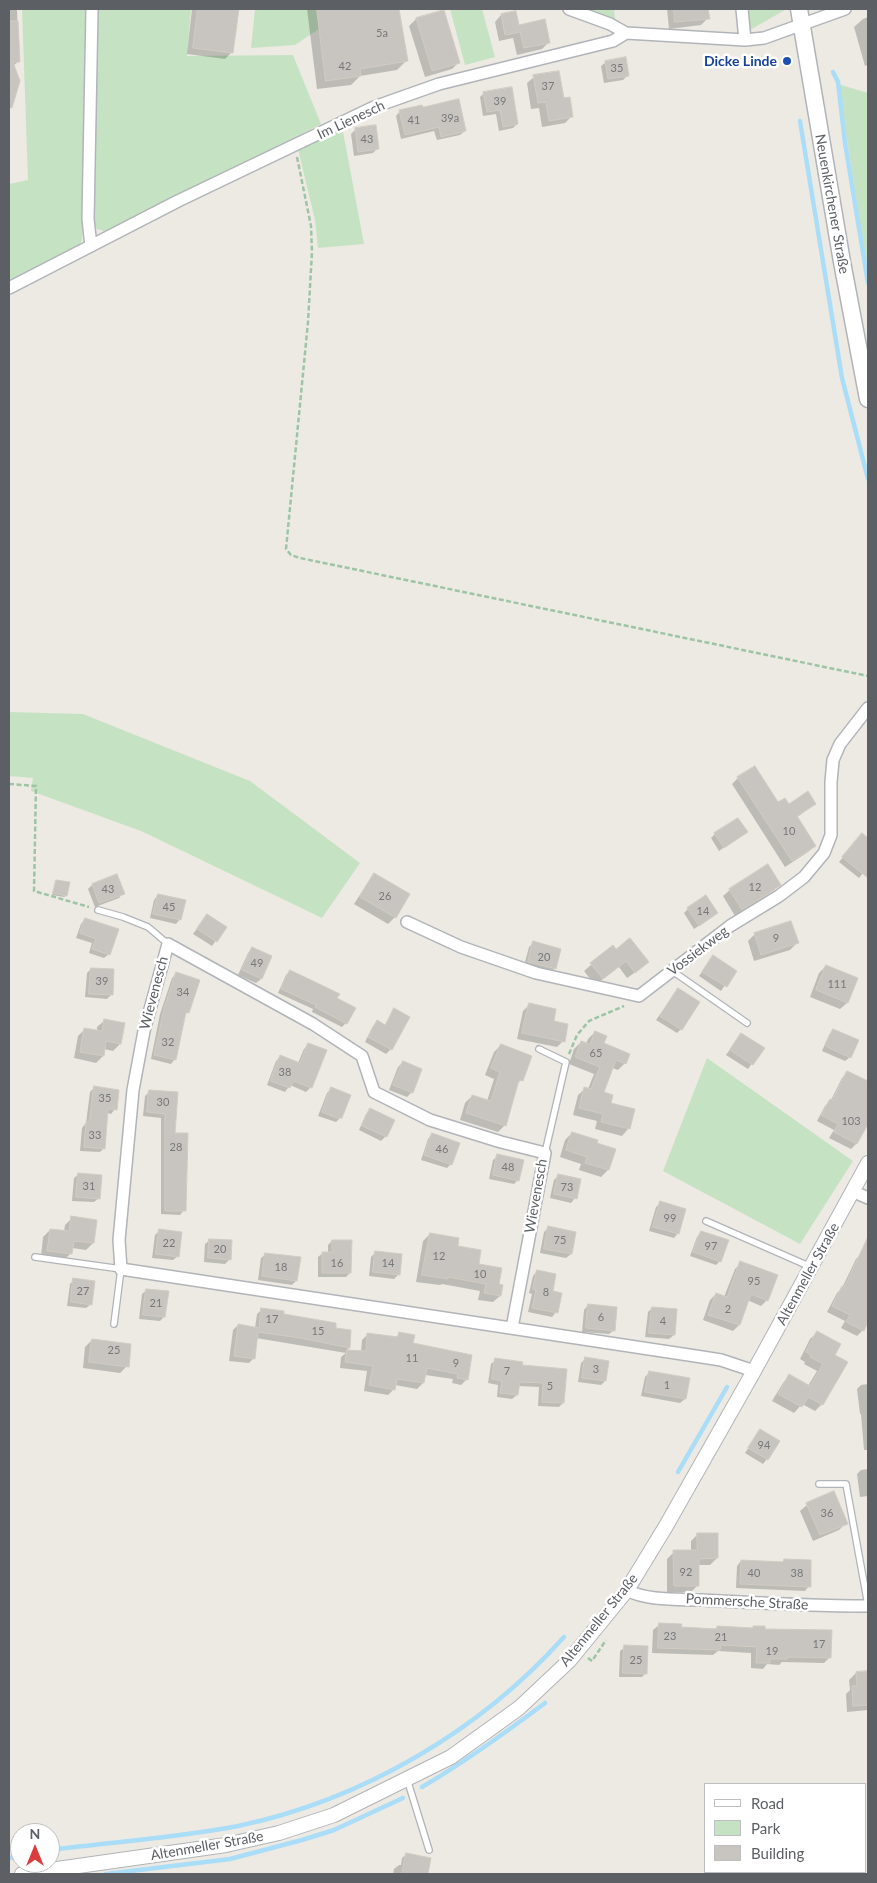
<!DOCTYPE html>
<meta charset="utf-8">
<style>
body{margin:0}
#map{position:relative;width:877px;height:1883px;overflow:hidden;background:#edeae4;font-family:Lato,sans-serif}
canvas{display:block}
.frame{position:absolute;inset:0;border:10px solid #5c5f63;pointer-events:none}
.legend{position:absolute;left:704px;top:1783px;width:162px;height:90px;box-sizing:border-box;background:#fff;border:1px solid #bebfc1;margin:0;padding:6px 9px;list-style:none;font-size:15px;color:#5c5f63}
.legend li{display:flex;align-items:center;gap:10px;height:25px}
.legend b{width:25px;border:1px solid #bebfc1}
.north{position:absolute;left:10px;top:1823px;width:50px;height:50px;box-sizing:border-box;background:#fff;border:1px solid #bebfc1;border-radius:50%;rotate:0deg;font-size:14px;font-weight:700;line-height:20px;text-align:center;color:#5c5f63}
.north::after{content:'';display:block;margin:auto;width:18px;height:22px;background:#db3c3e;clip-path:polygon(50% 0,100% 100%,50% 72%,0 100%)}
</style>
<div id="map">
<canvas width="877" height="1883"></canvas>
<div class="frame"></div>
<ul class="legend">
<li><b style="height:6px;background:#fff"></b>Road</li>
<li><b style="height:14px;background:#c5e3c2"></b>Park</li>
<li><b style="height:14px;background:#c8c5c0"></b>Building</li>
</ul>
<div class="north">N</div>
</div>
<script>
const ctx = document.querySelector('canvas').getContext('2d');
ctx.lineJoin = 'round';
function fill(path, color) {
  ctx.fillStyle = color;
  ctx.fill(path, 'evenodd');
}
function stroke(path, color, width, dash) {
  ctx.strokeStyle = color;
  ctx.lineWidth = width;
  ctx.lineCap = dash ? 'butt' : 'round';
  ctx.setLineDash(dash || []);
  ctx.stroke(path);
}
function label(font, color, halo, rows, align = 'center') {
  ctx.font = font + ' Lato,sans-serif';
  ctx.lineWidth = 5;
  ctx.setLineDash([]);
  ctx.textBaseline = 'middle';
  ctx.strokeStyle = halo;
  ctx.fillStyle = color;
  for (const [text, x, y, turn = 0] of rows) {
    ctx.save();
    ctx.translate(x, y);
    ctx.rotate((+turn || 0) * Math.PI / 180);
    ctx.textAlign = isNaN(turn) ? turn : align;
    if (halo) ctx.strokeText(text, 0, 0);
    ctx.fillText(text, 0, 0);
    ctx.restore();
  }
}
fill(new Path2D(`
 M22 9H191L187 56 293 55 321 124 110 233 94 228 83 218 82 241 75 249 9 282V184L28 180Z
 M255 9H317L319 29 295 45 251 48Z
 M450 9H482L495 57 465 65Z
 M583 9H614L615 20Z
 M748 9H785V10L750 30Z
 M838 84 868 93V273Z
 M342 126 364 244 318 248 315 220 298 149Z
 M9 712 83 714 250 781 360 863 322 918 141 831 31 791 33 778 9 776Z
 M707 1058 853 1161 800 1244 663 1171Z`), '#c5e3c2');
fill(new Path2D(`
 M9 9H17L19 61 13 66V87L9 92Z
 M192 9H237L232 52 225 59 187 54Z
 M307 9H398L406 61 397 70 360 76 351 85 317 89Z
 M667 9H707L708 18 701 25 669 29Z
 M443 11 459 62 452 69 425 77 409 26 416 19Z
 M501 15 518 27 549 42 542 49 517 55 513 38 499 41 495 22Z
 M868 17V65L865 66 854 27 863 19Z
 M606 62 628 75 623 80 604 83 601 66Z
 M534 77 563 100 572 116 565 123 542 127 539 108 531 109 527 83Z
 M484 93 517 124 513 128 499 131 496 114 483 116 480 97Z
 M400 111 465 131 460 135 437 140 434 131 401 139 396 116Z
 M356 129 377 149 373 153 354 156 351 134Z
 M738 778 778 804 788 806 815 804 796 818 814 846 808 852 785 867 732 784Z
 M746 832 719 851 711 838 715 834Z
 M862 835 868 840V867L859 878 839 862Z
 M374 875 395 917 388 924 354 904 368 882Z
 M57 881 66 896 64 897 52 895Z
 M92 885 123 893 119 898 95 907 88 889Z
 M780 885 773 891 735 916 723 896 730 890Z
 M158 895 180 919 176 924 150 918 154 900Z
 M688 909 712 917 694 929 684 913Z
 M207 915 225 927 212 946 193 934Z
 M85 919 109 954 104 958 89 953 92 943 76 938 81 924Z
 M755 934 797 943 790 950 754 961 748 941Z
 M533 943 555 968 551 973 524 966 529 947Z
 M612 947 640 969 627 978 619 967 595 985 584 971Z
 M252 949 271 957 261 979 256 983 238 975 248 953Z
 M713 957 735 971 721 991 699 976Z
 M826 966 856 978 847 1003 840 1009 810 997 819 973Z
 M91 969 112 994 107 999 85 997 87 973Z
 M290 971 336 999 346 1023 342 1027 312 1012 313 1009 278 993 286 975Z
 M177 974 188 1012 184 1016 175 1059 171 1064 151 1059 160 1014 172 978Z
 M678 989 681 1029 677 1033 656 1020Z
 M529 1005 552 1022 563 1041 557 1047 517 1039 523 1011Z
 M395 1010 408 1017 391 1049 386 1054 365 1042 373 1026 377 1022 384 1026Z
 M104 1021 120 1044 113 1051 104 1049 103 1056 96 1063 74 1058 78 1036 85 1029 97 1031V1027Z
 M833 1030 850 1057 845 1061 822 1051 829 1035Z
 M595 1032 603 1044 625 1063 618 1070 612 1068 602 1093 609 1103 633 1110 628 1129 622 1136 595 1129 597 1121 573 1115 578 1095 585 1089H588L594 1074 569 1064 574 1049 581 1042 586 1044 588 1039Z
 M741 1034 763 1048 748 1069 726 1055Z
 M308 1045 311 1087 306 1092 290 1085 285 1092 267 1085 276 1061 280 1057 298 1063 304 1049Z
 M501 1045 521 1080 516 1085 505 1125 498 1132 460 1120 465 1103 472 1096 487 1101 494 1079 485 1075 494 1052Z
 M403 1062 412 1092 407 1097 389 1090 398 1067Z
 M848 1072 868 1083V1122L856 1144 851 1149 829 1138 834 1130 817 1121 825 1106 831 1100 842 1078Z
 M94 1088 115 1109 111 1114 107 1113 104 1148 100 1152 80 1151 82 1128 86 1123 90 1092Z
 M332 1089 341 1117 336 1122 318 1116 327 1093Z
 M149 1092 176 1094 173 1134 184 1210 180 1215 161 1214V1118L143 1116 145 1096Z
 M371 1109 393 1120 386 1136 381 1141 359 1130 366 1114Z
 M572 1133 595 1144 614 1150 608 1170 601 1177 579 1170 581 1164 560 1157 565 1140Z
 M432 1134 451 1164 447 1168 421 1160 428 1139Z
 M498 1156 518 1180 514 1184 489 1179 493 1160Z
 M79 1174 99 1198 94 1202 72 1201 74 1178Z
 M558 1176 575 1198 571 1203 550 1198 554 1180Z
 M660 1203 678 1233 674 1238 649 1231 656 1207Z
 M72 1218 93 1243 86 1250 72 1248 71 1253 64 1260 41 1257 43 1237 50 1230 64 1232 65 1225Z
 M549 1227 571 1254 566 1258 540 1253 544 1232Z
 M160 1230 178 1256 173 1260 152 1258 155 1235Z
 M701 1232 720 1261 716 1265 690 1256 697 1237Z
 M430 1234 456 1247 477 1265 497 1285 500 1296 493 1302 478 1300 480 1291 442 1284 440 1285 416 1282 423 1241Z
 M210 1240 229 1260 225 1264 204 1262 205 1244Z
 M332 1241 350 1273 346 1277H318V1257L323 1253H328V1245Z
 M376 1252 399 1274 394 1279 369 1276 371 1257Z
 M862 1253 868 1256V1320L863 1330 857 1336 841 1328 845 1321 827 1312 837 1293 842 1288 856 1259Z
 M266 1254 296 1281 292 1285 258 1280 261 1258Z
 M741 1263 767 1300 761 1306 747 1300 739 1325 733 1331 703 1320 710 1300 716 1294 724 1297 735 1269Z
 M537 1271 552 1292 556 1312 552 1317 528 1312 532 1294 529 1293 533 1276Z
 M74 1280 91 1304 86 1308 67 1306 70 1284Z
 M147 1290 164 1317 160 1321 139 1319 142 1294Z
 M588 1305 614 1330 609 1334 582 1332 584 1310Z
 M652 1308 674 1335 669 1339 645 1337 648 1312Z
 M262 1309 334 1329 349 1348 346 1351 361 1352 362 1340 368 1334 395 1338 400 1333 412 1344 467 1379 461 1385 452 1383 453 1379 425 1375 423 1383 417 1389 395 1385 394 1389 388 1395 364 1391 367 1371 340 1368 341 1357 346 1353 256 1338 254 1358 249 1363 229 1361 233 1330 238 1325 255 1328 257 1314Z
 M817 1333 833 1355 822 1404 815 1411 802 1404 794 1413 772 1401 783 1383 789 1376 808 1386 817 1371 804 1364 805 1362 800 1359 810 1339Z
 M92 1340 127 1366 120 1373 83 1368 85 1347Z
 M585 1359 605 1381 601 1385 578 1382 581 1363Z
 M496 1360 521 1366 566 1370 563 1403 559 1407 538 1406 539 1387 518 1386 517 1395 512 1399 497 1397 498 1385 488 1383 491 1364Z
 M649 1373 688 1379 685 1399 680 1403 641 1396 645 1377Z
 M868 1384V1450H864L861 1414H860L857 1389 861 1385Z
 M760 1431 767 1459 763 1464 745 1453Z
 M868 1469V1496L860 1497 857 1474 861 1470Z
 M807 1505 846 1523 839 1530 813 1541 800 1511Z
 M698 1534 717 1558 710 1565H697L698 1585 691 1592H667V1559L674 1552 691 1551V1541Z
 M784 1560 809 1586 805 1591 736 1588 737 1566 741 1561 781 1563Z
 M659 1625 680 1628 714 1630 717 1627 752 1629 753 1627 830 1657 824 1663 782 1662 779 1665 767 1664 763 1669 751 1668V1653L718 1651 713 1655 652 1653 653 1630Z
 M625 1647 646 1673 642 1677H619L620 1651Z
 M868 1672V1710L847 1712 846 1694 850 1690 849 1680 856 1673Z
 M407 1854 430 1859 427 1874H393L394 1869 399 1865H401L402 1858Z`), '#0003');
stroke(new Path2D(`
 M833 72 838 82 845 143 868 283
 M800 121 842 378 868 479
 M678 1472 727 1387
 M422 1787C465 1762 505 1733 545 1703
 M50 1850C112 1842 176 1838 238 1826 362 1800 480 1731 564 1637
 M9 1858 20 1856
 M106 1874 230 1859 302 1840 334 1830 403 1798`), '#a9ddf8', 4.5);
const building = new Path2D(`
 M198 9H239L233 53 193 48Z
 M317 9H399L408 61 360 69 361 76 326 81Z
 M674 9H708L710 19 675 22Z
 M444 10 460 63 432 71 416 18Z
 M516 11 519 25 545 19 550 43 524 48 520 32 505 35 501 14Z
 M9 21H18L20 62H13L20 81 12 108 9 107Z
 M626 57 629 76 608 79 605 61Z
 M559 71 564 98 570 97 573 117 549 121 546 102 538 103 533 75Z
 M512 87 518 124 503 127 500 110 487 112 483 92Z
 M459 99 466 131 441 137 439 127 405 135 399 110 422 105 423 107Z
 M376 125 379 149 358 152 355 128Z
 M755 766 778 802 785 798 789 804 808 791 816 804 797 816 816 846 792 861 737 777Z
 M738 818 748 832 724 848 714 833Z
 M862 833 868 838V878L842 857Z
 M768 864 781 885 742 910 729 889Z
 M374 873 410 894 396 918 360 897Z
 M117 874 125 894 99 903 92 884Z
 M56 880 70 882 67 896 53 893Z
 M158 894 186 900 181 920 153 914Z
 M706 895 718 913 699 926 687 908Z
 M207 914 227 927 217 942 197 929Z
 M85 918 119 929 110 955 92 949 96 939 80 933Z
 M791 921 799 943 761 955 754 933Z
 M630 938 649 962 635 973 626 961 603 979 590 963 613 945 616 949Z
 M533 941 561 949 556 969 528 962Z
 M252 947 272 956 262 979 242 970Z
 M713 955 737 971 727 987 702 972Z
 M826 965 858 978 848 1003 816 990Z
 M91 968 114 969 113 995 89 994Z
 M290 970 340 994 337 998 356 1008 347 1024 315 1007 316 1005 281 989Z
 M176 972 200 980 189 1013 186 1012 176 1060 154 1055 164 1009Z
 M678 988 700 1002 682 1030 660 1016Z
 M529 1003 556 1009 554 1021 568 1024 565 1042 522 1033Z
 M394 1008 410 1017 392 1050 368 1037 377 1020 385 1025Z
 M104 1019 125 1023 121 1044 106 1041 104 1056 80 1052 84 1028 102 1031Z
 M833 1029 859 1040 851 1058 825 1046Z
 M595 1031 607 1036 604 1043 630 1054 626 1064 616 1060 604 1092 613 1095 611 1103 635 1109 630 1129 601 1122 603 1114 579 1108 584 1087 591 1089 600 1067 575 1057 581 1041 590 1044Z
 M741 1033 765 1048 753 1065 730 1050Z
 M308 1043 327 1050 312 1088 293 1081 290 1088 270 1081 280 1055 300 1063Z
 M501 1044 532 1056 523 1081 519 1080 506 1126 466 1113 472 1095 491 1101 500 1072 491 1068Z
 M403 1061 422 1069 413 1093 393 1085Z
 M847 1071 868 1081V1124L857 1144 834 1132 838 1124 821 1115 830 1099 832 1100Z
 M94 1086 119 1090 117 1110 108 1109 105 1149 84 1147 86 1122H89Z
 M331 1087 351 1095 342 1118H337L322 1112Z
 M149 1090 178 1092 175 1133H188L186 1211H165V1114L147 1112Z
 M370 1108 395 1120 387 1137 362 1126Z
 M572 1132 598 1140 597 1143 616 1149 609 1170 585 1163 587 1157 566 1150Z
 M432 1133 460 1143 452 1165 424 1155Z
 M497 1154 524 1160 519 1181 493 1175Z
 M78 1173 102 1175 100 1199 76 1197Z
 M558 1174 581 1179 577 1199 554 1194Z
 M660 1201 686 1209 679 1234 653 1227Z
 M71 1216 97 1220 94 1243 74 1241 72 1254 47 1251 50 1229 69 1231Z
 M548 1226 576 1232 572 1254 544 1249Z
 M159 1229 182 1232 179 1257 156 1254Z
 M701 1231 729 1240 721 1262 693 1252Z
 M430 1233 459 1238 458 1246 481 1250 479 1264 502 1268 499 1284 503 1285 501 1296 484 1293 486 1284 448 1277V1279L422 1275Z
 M868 1237V1322L864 1331 846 1322 850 1315 832 1306 842 1286 844 1287Z
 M209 1239 232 1240 231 1260 208 1258Z
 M332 1240H352L351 1273H322V1252H332Z
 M375 1251 402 1254 400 1275 373 1272Z
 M265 1253 301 1257 297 1281 262 1276Z
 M740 1261 778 1275 768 1301 751 1294 740 1325 708 1315 716 1293 727 1297Z
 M537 1270 556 1274 553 1291 562 1293 558 1313 532 1308 536 1290 533 1289Z
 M73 1278 95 1281 92 1305 71 1302Z
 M146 1289 169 1291 165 1317 143 1315Z
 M588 1304 617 1307 615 1331 586 1328Z
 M652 1307 677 1309 675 1335 649 1333Z
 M261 1308 284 1311V1314L336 1323V1328L351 1330 350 1348 300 1338 258 1332 255 1359 234 1356 238 1324 259 1328Z
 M817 1331 841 1344 835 1355 848 1362 823 1405 808 1397 802 1407 778 1394 789 1374 810 1386 823 1364 810 1357 811 1355 806 1352Z
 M399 1332 415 1335 413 1343 472 1355 468 1380 457 1378 458 1374 427 1368 424 1383 397 1379 395 1390 369 1385 373 1366 345 1362 347 1350 366 1351 367 1333 398 1337Z
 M92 1339 131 1344 129 1367 89 1362Z
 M585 1357 609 1361 606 1381 582 1378Z
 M495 1358 523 1362 522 1365 567 1369 564 1403 542 1402 543 1383 520 1382 518 1395 500 1393 502 1381 492 1379Z
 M649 1371 690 1378 686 1399 645 1392Z
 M760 1429 780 1441 768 1460 748 1448Z
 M834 1491 848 1524 820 1535 806 1503Z
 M697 1533H718V1558L699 1559V1586H674L673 1550H697Z
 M784 1559 811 1560V1587L740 1584 741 1560 784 1562Z
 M659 1623 682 1624 681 1627 717 1629V1626L753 1628V1626H765V1629L832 1630 831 1658 787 1657V1659H770V1663H756L757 1647 721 1645 720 1650 658 1648Z
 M624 1645 648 1646 647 1674 623 1673Z
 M868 1671V1705L853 1706 852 1686H857L856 1672Z
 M406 1853 431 1858 428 1874H402Z`);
fill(building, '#c8c5c0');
stroke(building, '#d1cbc2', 1);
const service = new Path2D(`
 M98 910 123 917 148 927 168 944
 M671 970 747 1023
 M539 1049 566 1062 545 1153
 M706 1221 811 1267
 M35 1257 121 1269 114 1324
 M819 1484H846L868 1605
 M407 1779 429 1850`);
const minor = new Path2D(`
 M569 9 610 24 626 33 745 40 764 38 845 9
 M742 9 745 40
 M91 246 88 219 92 9
 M9 288 178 201 374 107 439 84 613 41 626 33
 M407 922 461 947 536 973 639 996 730 926 779 896 804 877 824 853 831 835V782L833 760 840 744 868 708
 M852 1191 868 1198
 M512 1328 545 1153 501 1142 430 1120 374 1092 362 1056 313 1024 168 944 144 1031 133 1090 119 1240 121 1269 702 1357 721 1360 754 1371
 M627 1590C646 1601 680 1599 702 1600 758 1603 813 1606 868 1606`);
const tertiary = new Path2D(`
 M22 1874 226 1845 279 1833 334 1815 451 1757 519 1708 569 1661 627 1590 666 1526 754 1371 868 1163`);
const secondary = new Path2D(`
 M799 9 842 262 868 399`);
stroke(service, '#b1b4b8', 8);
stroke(minor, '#b1b4b8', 14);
stroke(tertiary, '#b1b4b8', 16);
stroke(secondary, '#b0b3b7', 19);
stroke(new Path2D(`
 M297 157 311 226 312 252 308 322 286 549 291 555 300 558 868 676
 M9 784 36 786 34 891 89 907
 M569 1054 577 1035 589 1021 624 1006
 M588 1658 592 1661 606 1640`), '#9dc5a5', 2.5, [5, 2.5]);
stroke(service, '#fff', 5.5);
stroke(minor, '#fff', 11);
stroke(tertiary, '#fff', 14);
stroke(secondary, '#fff', 16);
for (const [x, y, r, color] of [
 [787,61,5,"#1a4fb4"]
]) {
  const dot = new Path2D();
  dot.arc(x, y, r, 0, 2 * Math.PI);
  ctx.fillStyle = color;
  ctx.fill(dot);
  stroke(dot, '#fff', 2);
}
label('11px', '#77787a', null, [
 ["5a",382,33],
 ["42",345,66],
 ["35",617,68],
 ["37",548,86],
 ["39",500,101],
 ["39a",450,118],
 ["41",414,120],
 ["43",367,139],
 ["10",789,831],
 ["12",755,887],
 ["43",108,889],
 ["26",385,896],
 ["45",169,907],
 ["14",703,911],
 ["9",776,938],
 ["20",544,957],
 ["49",257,963],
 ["39",102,981],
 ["111",837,984],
 ["34",183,992],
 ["32",168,1042],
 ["65",596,1053],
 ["38",285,1072],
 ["35",105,1098],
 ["30",163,1102],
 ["103",851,1121],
 ["33",95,1135],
 ["28",176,1147],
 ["46",442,1149],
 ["48",508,1167],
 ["31",89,1186],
 ["73",567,1187],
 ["99",670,1218],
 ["75",560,1240],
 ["22",169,1243],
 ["97",711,1246],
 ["20",220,1249],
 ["12",439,1256],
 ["16",337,1263],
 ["14",388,1263],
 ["18",281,1267],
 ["10",480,1274],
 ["95",754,1281],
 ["27",83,1291],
 ["8",546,1292],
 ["21",156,1303],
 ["2",728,1309],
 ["6",601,1317],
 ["17",272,1319],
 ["4",663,1321],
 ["15",318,1331],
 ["25",114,1350],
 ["11",412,1358],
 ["9",456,1363],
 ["3",596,1369],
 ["7",507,1371],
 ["1",667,1385],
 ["5",550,1386],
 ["94",764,1445],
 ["36",827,1513],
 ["92",686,1572],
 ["40",754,1573],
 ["38",797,1573],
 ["23",670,1636],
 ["21",721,1637],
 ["17",819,1644],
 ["19",772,1651],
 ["25",636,1660]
]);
label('bold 14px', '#164399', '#fff', [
 ["Dicke Linde",777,61]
], 'right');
label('14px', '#5c5f63', '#fff', [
 ["Im Lienesch",351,120,-25],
 ["Neuenkirchener Straße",832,204,80],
 ["Vossiekweg",698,951,-37],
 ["Wievenesch",154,993,-75],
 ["Wievenesch",536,1196,-80],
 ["Altenmeller Straße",808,1274,-61],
 ["Pommersche Straße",747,1602,3],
 ["Altenmeller Straße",599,1620,-51],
 ["Altenmeller Straße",207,1846,-10]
]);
</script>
